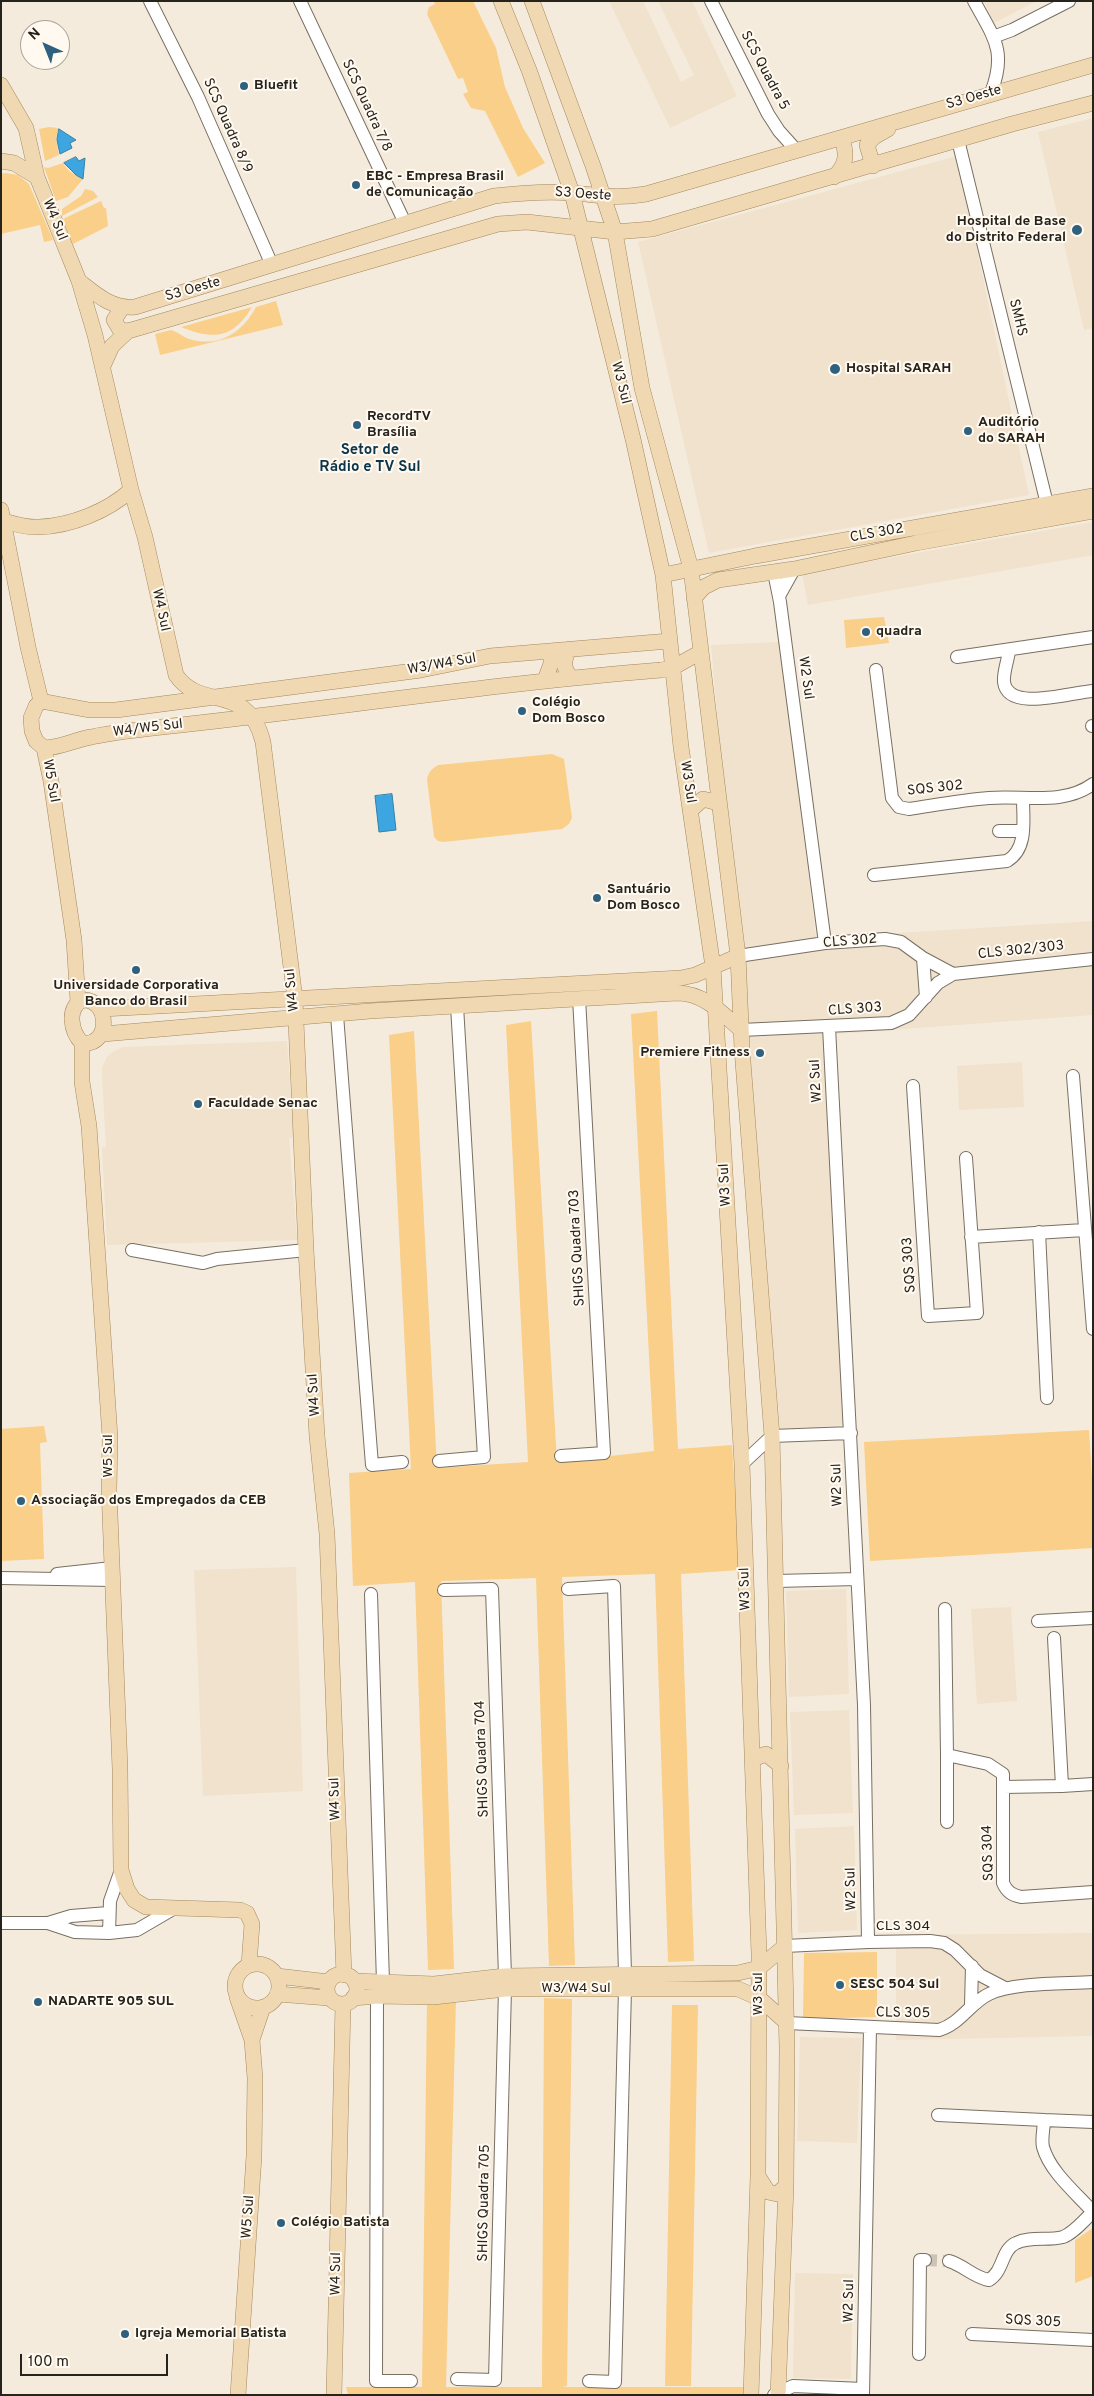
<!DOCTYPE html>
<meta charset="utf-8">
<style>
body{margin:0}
#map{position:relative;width:1094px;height:2396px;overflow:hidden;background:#f5ebdc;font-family:Overpass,sans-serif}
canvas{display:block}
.frame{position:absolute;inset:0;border:2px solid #26231d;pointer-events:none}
.north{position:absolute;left:20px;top:20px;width:50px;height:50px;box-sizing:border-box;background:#fff9f0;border:1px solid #a8a39c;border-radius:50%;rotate:316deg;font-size:14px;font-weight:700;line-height:20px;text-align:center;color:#26231d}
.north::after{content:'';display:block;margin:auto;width:18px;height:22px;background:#2f607e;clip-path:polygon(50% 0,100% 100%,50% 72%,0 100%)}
.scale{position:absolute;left:20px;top:2354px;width:148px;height:22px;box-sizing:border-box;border:2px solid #26231d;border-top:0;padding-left:6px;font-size:15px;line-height:18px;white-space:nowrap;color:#26231d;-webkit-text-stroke:4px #fff9f0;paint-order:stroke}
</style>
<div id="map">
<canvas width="1094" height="2396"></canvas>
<div class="frame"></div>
<div class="north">N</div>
<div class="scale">100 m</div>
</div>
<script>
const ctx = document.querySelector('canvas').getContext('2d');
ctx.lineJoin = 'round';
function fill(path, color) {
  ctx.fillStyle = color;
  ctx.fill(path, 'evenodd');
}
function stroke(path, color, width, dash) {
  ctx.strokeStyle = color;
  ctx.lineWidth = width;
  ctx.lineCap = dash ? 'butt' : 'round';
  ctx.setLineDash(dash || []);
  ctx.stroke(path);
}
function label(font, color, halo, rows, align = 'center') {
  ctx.font = font + ' Overpass,sans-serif';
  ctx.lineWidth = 4;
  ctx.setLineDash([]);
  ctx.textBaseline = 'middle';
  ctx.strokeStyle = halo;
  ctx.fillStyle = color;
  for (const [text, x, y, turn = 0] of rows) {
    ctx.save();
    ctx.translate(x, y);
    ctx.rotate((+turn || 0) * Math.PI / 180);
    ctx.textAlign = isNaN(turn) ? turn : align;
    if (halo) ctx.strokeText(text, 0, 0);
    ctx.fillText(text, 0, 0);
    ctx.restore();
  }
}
fill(new Path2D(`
 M609 1H643L681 82 694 75 658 1H692L737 96 670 128Z
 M984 1H1037L994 23Z
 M1093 118V328L1084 330 1038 132Z
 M957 156 1029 495 709 553 638 242Z
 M1093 522V555L808 605 802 573Z
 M780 642 816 938 1093 921V1015L823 1035 844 1425 780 1429 711 645Z
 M287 1041 294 1138H289L297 1240 107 1245 102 1147H106L102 1077V1067L107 1057 114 1051 123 1047Z
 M1022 1062 1024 1107 959 1110 957 1066Z
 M296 1567 303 1791 203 1796 194 1570Z
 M846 1589 849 1694 789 1697 786 1591Z
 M1011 1607 1017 1701 977 1704 971 1609Z
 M849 1710 853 1813 794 1815 790 1712Z
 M854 1826 857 1930 798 1933 795 1829Z
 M1093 1933V2036L896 2040V1935Z
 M800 2037 861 2038 857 2143 797 2141Z
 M795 2273 853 2274 851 2379 793 2378Z`), '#f0e2cc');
fill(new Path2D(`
 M434 1H473L496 48 505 87 523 128 545 163 518 177 485 111 471 108 463 94 468 92 463 78 458 79 427 14 429 7 435 4Z
 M49 127 58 128 56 139 59 155 45 161 39 129Z
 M63 163 69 171 83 179 68 197 56 201 44 167 48 168Z
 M5 173 18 175 29 184 53 240 44 242 40 225 1 234V174Z
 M85 189 93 191 98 197 62 216V209L81 196Z
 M101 201 104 208H106L108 226 73 244 63 219Z
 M276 301 283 325 160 355 155 334 171 330C178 332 183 337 189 339 219 348 242 333 256 307Z
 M252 307C233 339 213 340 181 327Z
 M884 617 889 643 846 648 844 620Z
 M552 754 564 759 572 818 569 824 562 829 444 842 438 841 434 837 427 779C429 771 432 769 438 765Z
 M657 1011 678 1449 732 1445 740 1570 681 1574 694 1961 668 1962 655 1574 562 1577 575 1965 549 1966 536 1578 441 1581 454 1969 428 1970 415 1582 353 1586 349 1473 411 1469 389 1035 414 1031 437 1468 528 1462 506 1025 531 1021 557 1462 654 1451 631 1014Z
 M44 1426 47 1442 40 1443 44 1559 1 1561V1429Z
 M1089 1430 1093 1494V1548L870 1561 864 1442Z
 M877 1952V2017L803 2019 804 1953Z
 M544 1998 572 1999 567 2386 562 2387H745V2395H348L346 2387H422L427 1999H456L446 2387H542Z
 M672 2005H698L691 2386H665Z
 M1093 2228V2276L1075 2283V2240Z`), '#facf89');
const water = new Path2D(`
 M59 129 76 140 70 143 72 148 60 154 57 140Z
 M76 157 79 161 85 158 83 179 76 175 64 163Z
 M392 794 396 830 379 832 375 796Z`);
fill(water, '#3da6e1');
stroke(water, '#367fa6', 1);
stroke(new Path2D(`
 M925 2260 949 2261`), '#ccc3b6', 12, [12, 6]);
const minor = new Path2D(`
 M150 1 198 97 272 265
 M300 1 405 223
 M711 1 768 114 779 131 797 151
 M974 1C994 38 1007 51 991 93
 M993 37 1012 30 1069 1
 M958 140 1047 504
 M774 572 780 602 825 943
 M779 596 794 569
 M1009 651C1008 660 1003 673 1004 682 1008 713 1072 692 1093 691
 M957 657 1093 637
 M876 670 892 798 899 807 909 809C936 805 962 800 989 798 1024 795 1063 806 1093 784
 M1092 726H1093
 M999 831H1023
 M874 875 1007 861C1028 849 1023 820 1023 799
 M738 956 825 943 885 939 901 942 923 958 953 974
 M923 958 926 997
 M337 1015 372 1465 402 1462
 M829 1027 864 1705 868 1942
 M741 1030 891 1023 909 1015 938 983 953 974 1093 959
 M1073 1076 1093 1329
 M913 1086 928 1316 977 1313 966 1158
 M1039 1232 1047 1398
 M971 1237 1084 1230
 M132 1250 203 1263 217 1259 306 1250
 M561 1456 604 1453 579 998
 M439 1461 484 1457 457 1006
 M742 1464 772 1436 851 1433
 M57 1574 112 1568
 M1 1578 113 1580
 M776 1581 857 1579
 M568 1589 614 1586 625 1973
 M444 1590 492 1589 505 1976
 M371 1594 383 1982
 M945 1609 947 1755 988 1764 1003 1774V1787
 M1038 1621 1093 1618
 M1054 1638 1062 1786 1093 1784
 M1062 1786 1003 1787V1883C1007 1892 1012 1895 1021 1897L1093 1892
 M947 1822V1755
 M121 1870 110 1901 109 1933 137 1930 173 1909
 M1 1923H48L75 1932 109 1933
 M48 1923 71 1916 108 1913
 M785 1946 868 1942 930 1941 944 1943 955 1950 980 1975 1005 1988
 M377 1996 376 2381H411
 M971 2006 972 1966
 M787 2023 939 2030C960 2024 970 2003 989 1994 1014 1982 1064 1984 1093 1982
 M938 2115 1044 2120
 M949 2261C965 2266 973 2277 989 2280 1004 2271 1001 2250 1016 2243 1030 2236 1048 2241 1063 2237 1074 2233 1084 2220 1093 2212 1076 2193 1050 2172 1043 2147 1041 2139 1044 2128 1044 2120L1093 2122
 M972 2334 1093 2340
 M919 2354 920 2260H925
 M457 2379 495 2380 505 1989
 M589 2381 615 2382 625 1989
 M774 2395 793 2386 863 2389
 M863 2395 870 2028`);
const major = new Path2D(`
 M501 1 529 70 572 193 633 439 663 575 681 747 713 967 742 1464 759 1954 758 2176 751 2395
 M532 1 593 166 615 232 642 388 691 569 738 956 742 1049 772 1436 787 2048 786 2186 778 2395
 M1 85 26 128 37 177 79 281 95 335 131 490 145 537 176 675C201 712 248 681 263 742L295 999 306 1250 317 1436 327 1534 344 1975
 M1 161 14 163 37 177
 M873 166 867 145 874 137 888 129
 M834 177C847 164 847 155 842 138
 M79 281C97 295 112 309 135 307L494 196C520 193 546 191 572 193 601 195 615 199 646 194L1093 65
 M122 308 114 320 120 330 128 331
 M103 366 112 346 128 331 498 224 527 222 615 232 652 229 1012 124 1093 103
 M1 510 28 647 41 701
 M4 521C15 524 27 528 39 527 71 526 108 511 131 490
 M663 575 755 556 1093 496
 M694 598 704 587 718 580 794 569 916 543 1093 511
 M569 649C564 660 562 668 571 677
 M545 680 552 661 549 651
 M41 701 89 710H116L421 670 490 656 669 641
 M41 701 36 706 31 718 32 731 36 741 44 748 51 781 74 940 78 1002
 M44 748C61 748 74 740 91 737 120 731 151 728 181 725 341 707 500 683 661 670L672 668 701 652
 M692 809 703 799 718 803
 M83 1000C110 999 111 1047 82 1043 71 1032 66 1007 83 1000Z
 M102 1009 681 978 695 975 738 956
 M103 1034 370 1011 677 993C704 993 722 1013 741 1030
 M82 1043V1082L89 1126 110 1437 109 1489 120 1769 121 1870 127 1889 134 1900 146 1907 240 1910 247 1913 252 1924 249 1965
 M753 1759 766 1754 781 1766
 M235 1986a22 22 0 1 1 44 0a22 22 0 1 1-44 0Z
 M327 1989a15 15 0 1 1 30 0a15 15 0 1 1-30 0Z
 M277 1976 329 1982
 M354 1981 434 1984 505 1976 738 1973 759 1968 785 1946
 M277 1994 329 1998
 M237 1997 252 2040 255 2078 254 2156 238 2395
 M353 1998 377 1996 433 1997 505 1989H738L759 1998 787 2023
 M252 2040 263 2007
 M758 2176 768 2192 777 2194 786 2186
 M334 2395 343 2004`);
stroke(minor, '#786f62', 14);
stroke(major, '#a3885d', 16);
stroke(minor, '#fff', 12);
stroke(major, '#f0d9b2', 15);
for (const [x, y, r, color] of [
 [244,86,5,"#2f607e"],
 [356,185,5,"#2f607e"],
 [1077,230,6,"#2f607e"],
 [835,369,6,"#2f607e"],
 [357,425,5,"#2f607e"],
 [968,431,5,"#2f607e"],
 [866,632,5,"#2f607e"],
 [522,711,5,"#2f607e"],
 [597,898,5,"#2f607e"],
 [136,970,5,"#2f607e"],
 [760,1053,5,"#2f607e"],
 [198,1104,5,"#2f607e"],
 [21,1501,5,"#2f607e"],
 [840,1985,5,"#2f607e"],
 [38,2002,5,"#2f607e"],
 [281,2223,5,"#2f607e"],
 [125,2334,5,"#2f607e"]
]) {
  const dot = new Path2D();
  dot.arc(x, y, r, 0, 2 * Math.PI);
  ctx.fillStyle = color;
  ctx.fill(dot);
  stroke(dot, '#fff9f0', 2);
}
label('14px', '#26231d', '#fff9f0', [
 ["SCS Quadra 5",764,71,62],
 ["S3 Oeste",974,98,-16],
 ["SCS Quadra 7/8",366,106,65],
 ["SCS Quadra 8/9",227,126,66],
 ["S3 Oeste",583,195,4],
 ["W4 Sul",54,220,68],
 ["S3 Oeste",193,290,-16],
 ["SMHS",1017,318,76],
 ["W3 Sul",620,383,76],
 ["CLS 302",877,534,-10],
 ["W4 Sul",160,610,78],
 ["W3/W4 Sul",442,665,-10],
 ["W2 Sul",805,678,82],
 ["W4/W5 Sul",148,729,-7],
 ["W5 Sul",50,781,80],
 ["W3 Sul",687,782,81],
 ["SQS 302",935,789,-6],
 ["CLS 302",850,942,-5],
 ["CLS 302/303",1021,951,-6],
 ["W4 Sul",293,990,-96],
 ["CLS 303",855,1010,-4],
 ["W2 Sul",817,1081,-93],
 ["W3 Sul",726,1185,-93],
 ["SHIGS Quadra 703",578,1248,-93],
 ["SQS 303",910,1265,-94],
 ["W4 Sul",315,1395,-94],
 ["W5 Sul",109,1456,-90],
 ["W2 Sul",838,1485,-92],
 ["W3 Sul",746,1589,-92],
 ["SHIGS Quadra 704",483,1759,-92],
 ["W4 Sul",336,1799,-92],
 ["SQS 304",989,1853,-92],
 ["W2 Sul",852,1889,-91],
 ["CLS 304",903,1927],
 ["W3/W4 Sul",576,1989],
 ["W3 Sul",759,1994,-90],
 ["CLS 305",903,2014,1],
 ["SHIGS Quadra 705",485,2203,-89],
 ["W5 Sul",249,2217,-86],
 ["W4 Sul",337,2274,-89],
 ["W2 Sul",850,2301,-89],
 ["SQS 305",1033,2322,3]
]);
label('bold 14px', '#26231d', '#fff9f0', [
 ["Bluefit",254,86],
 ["EBC - Empresa Brasil",366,177],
 ["de Comunicação",366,193],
 ["Hospital de Base",1066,222,"right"],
 ["do Distrito Federal",1066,238,"right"],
 ["Hospital SARAH",846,369],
 ["RecordTV",367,417],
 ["Brasília",367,433],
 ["Auditório",978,423],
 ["do SARAH",978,439],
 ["quadra",876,632],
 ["Colégio",532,703],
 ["Dom Bosco",532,719],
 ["Santuário",607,890],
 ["Dom Bosco",607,906],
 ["Universidade Corporativa",136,986,"center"],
 ["Banco do Brasil",136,1002,"center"],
 ["Premiere Fitness",750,1053,"right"],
 ["Faculdade Senac",208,1104],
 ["Associação dos Empregados da CEB",31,1501],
 ["SESC 504 Sul",850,1985],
 ["NADARTE 905 SUL",48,2002],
 ["Colégio Batista",291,2223],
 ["Igreja Memorial Batista",135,2334]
], 'left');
label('bold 15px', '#0b354b', '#fff9f0', [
 ["Setor de",370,451],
 ["Rádio e TV Sul",370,468]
]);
</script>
